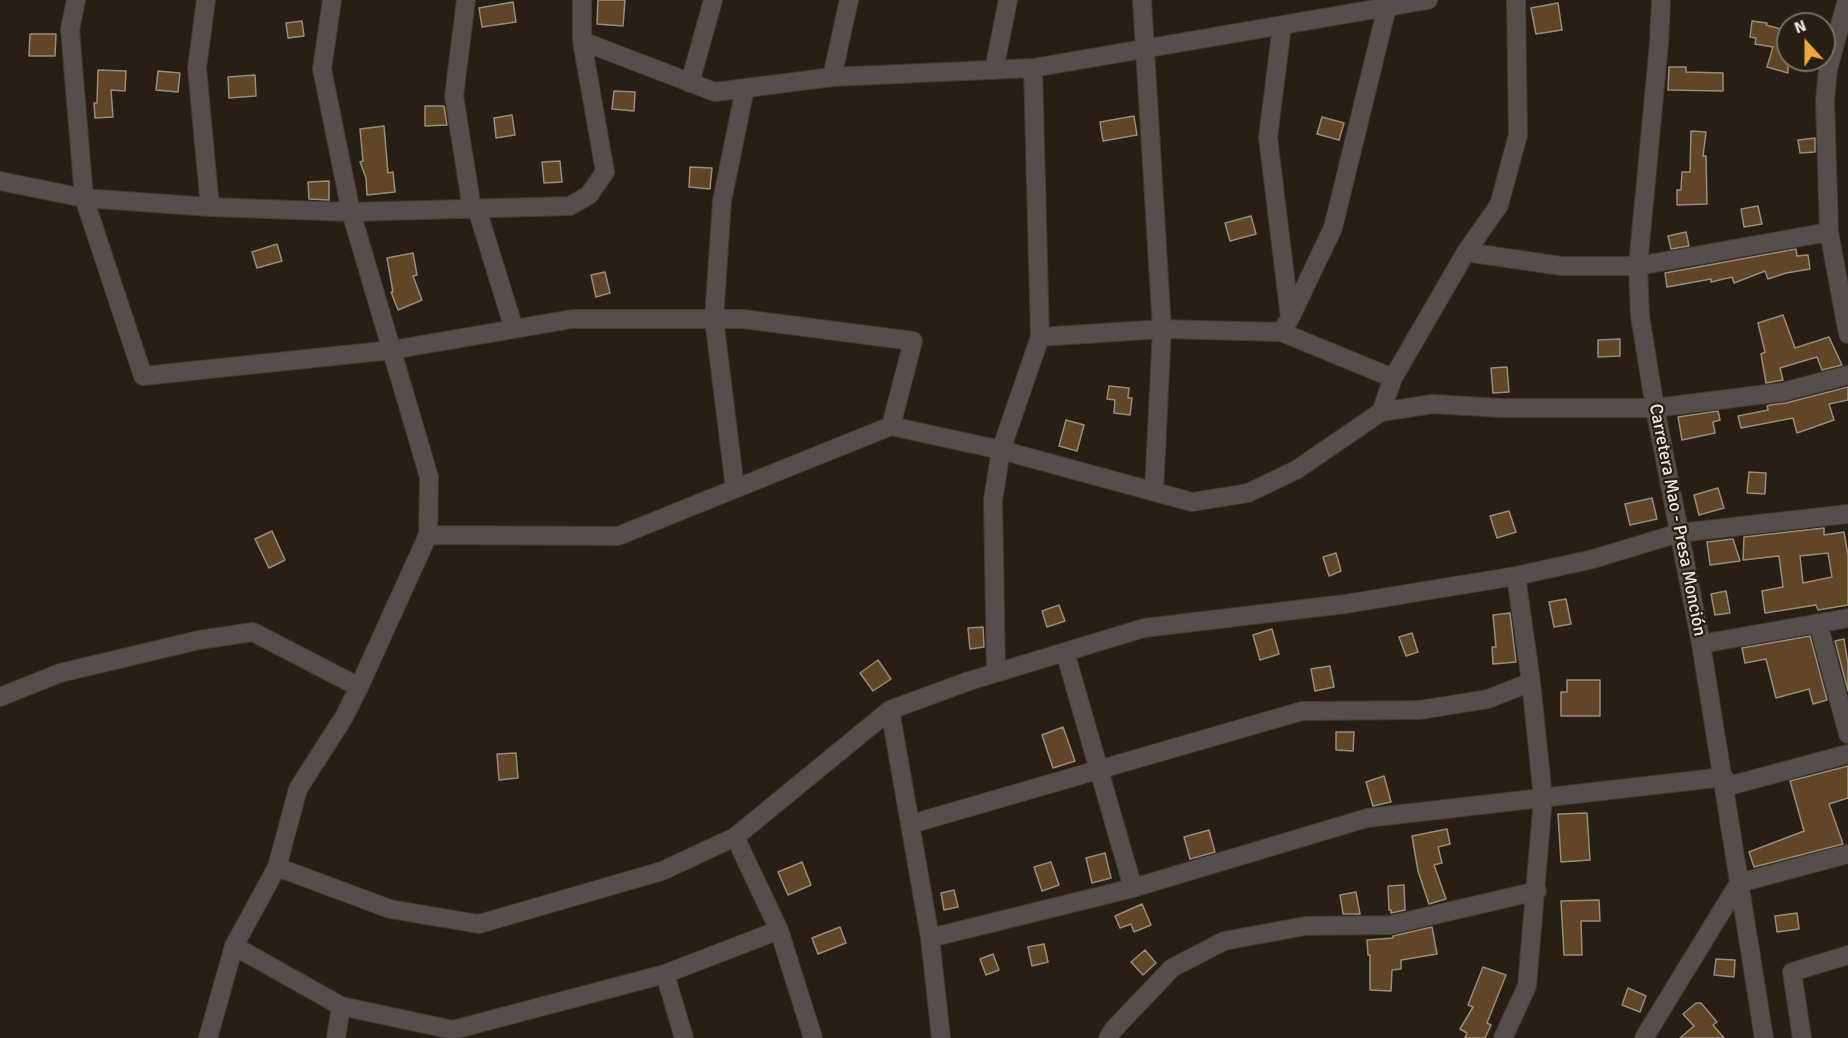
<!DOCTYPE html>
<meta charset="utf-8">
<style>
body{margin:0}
#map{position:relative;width:1848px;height:1038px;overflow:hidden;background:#281e13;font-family:Signika,sans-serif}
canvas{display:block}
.north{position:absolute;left:1776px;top:12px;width:60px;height:60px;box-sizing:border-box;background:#281e13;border:2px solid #786f65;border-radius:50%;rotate:339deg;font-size:16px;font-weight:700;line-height:24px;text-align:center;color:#efe8e1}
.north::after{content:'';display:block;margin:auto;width:21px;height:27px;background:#eba93a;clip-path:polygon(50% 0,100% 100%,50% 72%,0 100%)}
</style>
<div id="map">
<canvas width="1848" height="1038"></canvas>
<div class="north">N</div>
</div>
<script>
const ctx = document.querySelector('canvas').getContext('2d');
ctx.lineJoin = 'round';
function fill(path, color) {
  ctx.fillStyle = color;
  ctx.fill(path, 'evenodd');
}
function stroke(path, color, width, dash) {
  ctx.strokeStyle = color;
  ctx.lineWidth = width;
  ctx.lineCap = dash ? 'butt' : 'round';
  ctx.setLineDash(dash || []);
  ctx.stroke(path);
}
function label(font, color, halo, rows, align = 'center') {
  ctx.font = font + ' Signika,sans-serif';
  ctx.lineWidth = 4.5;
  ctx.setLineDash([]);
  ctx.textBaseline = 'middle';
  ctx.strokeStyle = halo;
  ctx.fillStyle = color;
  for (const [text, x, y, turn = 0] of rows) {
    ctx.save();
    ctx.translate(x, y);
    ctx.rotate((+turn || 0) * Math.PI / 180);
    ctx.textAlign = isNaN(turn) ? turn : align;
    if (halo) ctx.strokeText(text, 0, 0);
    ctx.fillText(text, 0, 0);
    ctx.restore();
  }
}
const building = new Path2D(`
 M598 0H625L623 26 597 24Z
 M513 2 516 22 482 27 479 8Z
 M1558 3 1562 30 1536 34 1531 8Z
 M302 21 304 36 288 38 286 23Z
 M1752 21 1767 23 1766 25 1788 31V73L1767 67 1773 47 1755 44 1756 38 1750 37Z
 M30 34H56L55 56H29Z
 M1669 67H1686V72L1723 73V91L1668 90Z
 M98 70 126 71 125 91 111 90 113 117 95 118 94 103H97Z
 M158 71 180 73 178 92 156 90Z
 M255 75 256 96 229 98 228 77Z
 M614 91 635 92 634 111 612 109Z
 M425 106H444L447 125 425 126Z
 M512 115 515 135 496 138 494 118Z
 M1134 116 1137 135 1103 141 1100 122Z
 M1322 117 1344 123 1339 140 1317 134Z
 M384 126 388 173 393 172 395 192 367 195 366 178 360 162 363 161 360 129Z
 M1691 131 1706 132 1703 156H1706L1707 204 1677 205V190H1681L1682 172H1690Z
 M1815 138V152L1800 153 1798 140Z
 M560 161 562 182 544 183 542 162Z
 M690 167 712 168 710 189 689 187Z
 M329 181V200L309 199 308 182Z
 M1758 206 1762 224 1744 227 1741 209Z
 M1251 216 1256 234 1230 241 1225 223Z
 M1686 232 1689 246 1671 249 1668 236Z
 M277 244 282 261 257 268 252 252Z
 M1796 249 1797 256 1808 255 1810 269 1786 273 1768 279 1765 271 1734 283 1732 277 1711 282V279L1667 287 1665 273Z
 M413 253 417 275 413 276 422 300 398 310 391 292H393L387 258Z
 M605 272 610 293 596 297 591 275Z
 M1783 315 1795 348 1829 337 1842 365 1822 370 1817 357 1780 368 1783 380 1766 383 1761 354 1765 352 1758 323Z
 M1620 339V356L1598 357V340Z
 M1507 367 1509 392 1493 393 1491 368Z
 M1109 386 1129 388 1128 398H1132L1130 415 1114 413 1115 400 1107 399Z
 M1848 387V400L1829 404 1834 420 1797 433 1793 418 1741 428 1738 416 1768 410 1767 406 1770 405 1786 403Z
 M1718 411 1720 420 1713 422 1715 433 1682 440 1678 417Z
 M1066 420 1084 425 1077 451 1059 446Z
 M1749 472 1766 473 1765 494 1747 493Z
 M1718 488 1724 508 1699 515 1694 495Z
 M1652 498 1657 519 1630 525 1625 504Z
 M1509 511 1516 532 1497 538 1490 516Z
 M1824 528V535L1844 532 1848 555V605L1818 610 1816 605 1765 613 1762 591 1783 587 1779 556 1743 560 1744 537ZM1828 553 1832 577 1803 583 1800 556Z
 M272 531 285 560 269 568 255 539Z
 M1733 539 1740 561 1710 565 1707 542Z
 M1336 553 1341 571 1329 576 1323 557Z
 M1726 591 1730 613 1715 615 1711 594Z
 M1566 599 1571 624 1554 627 1549 602Z
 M1059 605 1065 621 1047 627 1042 611Z
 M1510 613 1516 662 1493 664 1492 647H1496L1493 615Z
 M983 627 984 647 970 649 968 628Z
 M1272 629 1279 654 1260 660 1253 635Z
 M1412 633 1418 652 1406 656 1399 637Z
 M1810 636 1827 700 1813 704 1809 689 1776 698 1766 659 1745 663 1742 648Z
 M1844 639 1848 664V691L1835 641Z
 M878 660 891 679 873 691 860 673Z
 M1330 666 1334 687 1315 691 1311 669Z
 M1567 680H1600V716H1561V692H1567Z
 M1063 727 1075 761 1053 768 1042 735Z
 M1336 732H1354L1353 751 1336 750Z
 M516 753 518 778 499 780 497 754Z
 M1848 766V798L1829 804 1843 844 1754 867 1749 852 1804 831 1790 781Z
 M1384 776 1391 802 1373 806 1366 782Z
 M1587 813 1590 860 1561 862 1558 814Z
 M1447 829 1450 844 1438 847 1442 863 1434 865 1446 899 1429 904 1418 871 1412 836Z
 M1209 830 1215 852 1190 859 1184 837Z
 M1105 853 1111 878 1092 883 1086 858Z
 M802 862 811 885 788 895 778 872Z
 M1051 862 1059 885 1042 891 1034 867Z
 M1404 885 1405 910 1391 913V910H1389L1388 886Z
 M954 890 958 907 944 910 941 893Z
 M1356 892 1360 914H1343L1340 895Z
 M1599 900 1600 921H1581L1582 955H1564L1561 901Z
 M1142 904 1151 925 1134 932 1131 924 1120 928 1115 916Z
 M1797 913 1799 929 1777 932 1775 916Z
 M840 927 846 943 818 954 812 938Z
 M1432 927 1437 954 1401 960V969L1392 970 1391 991 1370 990V955H1368L1367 940 1393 938V936Z
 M1044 944 1048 962 1032 966 1028 947Z
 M1145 950 1156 963 1143 975 1131 962Z
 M993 954 999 970 986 975 980 959Z
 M1716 959 1735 960 1734 977 1714 975Z
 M1483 967 1506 975 1487 1023 1491 1025 1485 1038H1465L1467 1033 1460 1029 1473 1007 1468 1005Z
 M1628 988 1646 996 1640 1012 1622 1005Z
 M1696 1003H1701L1717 1022 1713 1025 1724 1038H1680L1694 1026 1683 1014Z`);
fill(building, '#604526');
stroke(building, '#998c7f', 1.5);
const minor = new Path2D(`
 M76 0 70 29 84 198 143 376 392 350 572 319H743L913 341 891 426
 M206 0 197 68 210 207
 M466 0 454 96 472 209
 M1142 0 1162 329 1154 491
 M1661 0 1659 43 1638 266 1640 316 1655 408 1701 644 1764 1038
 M1847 0 1828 69 1825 101 1829 232 1848 334
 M1282 26 1268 137 1290 318
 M582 41 715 92 832 77 1033 68 1428 0
 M994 70 1008 0
 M832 77 849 0
 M690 83 713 0
 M0 181 84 198 210 207 351 212 570 206 589 195 605 172 582 41V0
 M477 209 514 329
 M1466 252 1561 266H1638L1829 232
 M1281 332 1290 318 1333 228 1387 7
 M1040 337 1162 329 1281 332 1393 378
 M1381 412 1393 378 1466 252 1499 205 1518 135 1516 0
 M735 488 714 319 722 201 745 88
 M428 535 618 536 891 426 1001 450 1192 502 1248 493 1296 470 1381 412 1433 404 1501 408H1655L1783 392 1848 375
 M1818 623 1848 734
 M1701 644 1848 618
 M1065 652 1133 888
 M996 673 993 500 1001 450 1040 337 1033 68
 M0 697 60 673 199 640 253 632 359 687
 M890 710 930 938 941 1038
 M1725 787 1848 754
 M911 824 1302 711 1420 710 1488 699 1531 682
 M735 837 779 930 813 1038
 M277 867 390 909 479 924 662 871 735 837 890 710 969 681 1144 628 1345 604 1516 576 1593 559 1679 533 1848 514
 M930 938 1133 888 1367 818 1724 777
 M234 946 341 1006 453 1030 665 974 779 930
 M665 974 684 1038
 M208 1038 234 946 277 867 298 789 344 717 359 687 428 535 429 477 351 212 322 69 332 0
 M336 1038 341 1006
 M1108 1038 1113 1030 1172 968 1224 941 1305 926 1391 925 1537 891
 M1503 1038 1527 986 1543 798 1531 682 1516 576
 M1644 1038 1739 883 1848 854
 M1802 1038 1792 972 1848 955`);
stroke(minor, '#443a30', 20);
stroke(minor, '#564e4d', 18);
label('18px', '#efe8e1', '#281e13', [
 ["Carretera Mao - Presa Monción",1677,520,79]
]);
</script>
